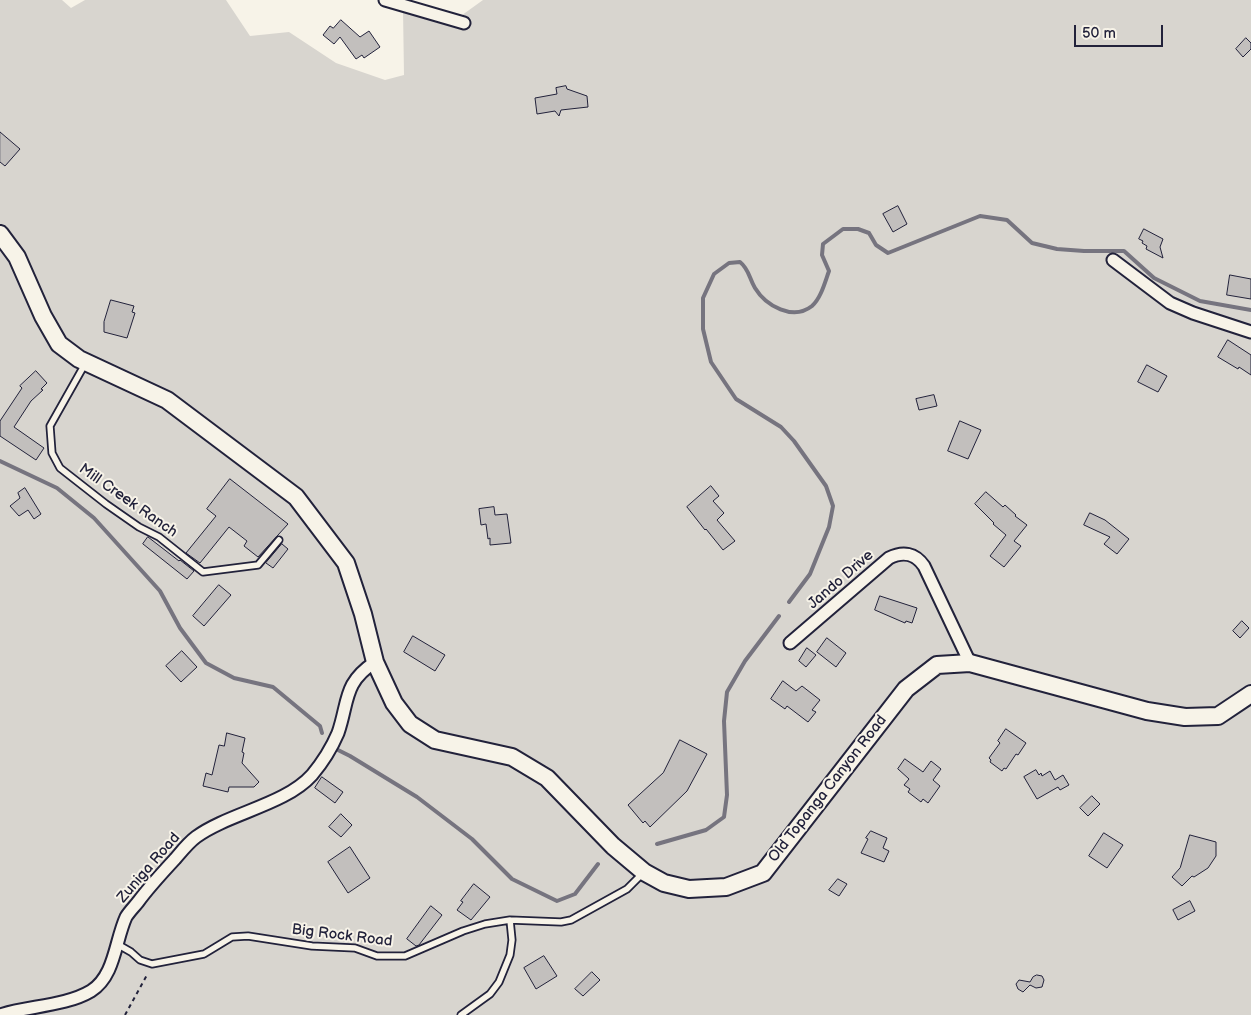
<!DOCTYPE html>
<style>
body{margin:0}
#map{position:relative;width:1251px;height:1015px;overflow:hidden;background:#f7f3e8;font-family:"Balsamiq Sans",sans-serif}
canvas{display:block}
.scale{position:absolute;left:1074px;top:25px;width:89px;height:22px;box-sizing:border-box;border:2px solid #22223b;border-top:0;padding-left:6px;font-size:15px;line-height:18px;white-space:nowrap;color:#22223b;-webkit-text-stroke:4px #f7f3e8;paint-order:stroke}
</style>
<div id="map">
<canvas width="1251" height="1015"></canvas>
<div class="scale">50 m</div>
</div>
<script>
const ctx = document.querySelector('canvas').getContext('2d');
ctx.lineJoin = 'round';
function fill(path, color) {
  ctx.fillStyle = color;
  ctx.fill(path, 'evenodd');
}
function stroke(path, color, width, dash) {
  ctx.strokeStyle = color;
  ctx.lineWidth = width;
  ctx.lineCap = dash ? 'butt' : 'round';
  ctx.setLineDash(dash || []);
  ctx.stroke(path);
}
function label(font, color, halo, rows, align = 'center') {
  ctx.font = font + ' "Balsamiq Sans",sans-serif';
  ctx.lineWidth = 4;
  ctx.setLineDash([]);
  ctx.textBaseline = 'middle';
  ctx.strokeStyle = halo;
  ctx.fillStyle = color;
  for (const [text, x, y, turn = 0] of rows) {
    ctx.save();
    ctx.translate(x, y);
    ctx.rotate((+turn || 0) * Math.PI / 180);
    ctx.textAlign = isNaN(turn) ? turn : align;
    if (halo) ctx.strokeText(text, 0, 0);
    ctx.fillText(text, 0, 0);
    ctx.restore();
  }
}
fill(new Path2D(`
 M0 0H62L71 8 85 0H226L250 36 289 32 336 63 385 80 404 75 403 9 458 18 483 0H1251V1015H0Z`), '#d8d5cf');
stroke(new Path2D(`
 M0 461 57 488 94 518 160 591 180 628 206 663 234 678 273 687 320 726 322 733
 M789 602 810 574 829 527 833 506 826 486 794 441 781 427 736 399 711 362 703 329V298L714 274 729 263 740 262C749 269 749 278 755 288 766 306 793 321 812 306 821 298 825 282 829 271L822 255 823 244 843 229H858L869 233 876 245 888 253 980 216 1007 220 1032 243 1057 249 1084 251H1124L1154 278 1200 301 1251 310
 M338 750 350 756 417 797 472 839 512 879 557 901 575 894 598 864
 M657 844 706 830 724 817 727 795 724 721 727 692 745 661 779 616`), '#76747f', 4);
const building = new Path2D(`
 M341 20 360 37 369 31 380 47 364 58 362 55 356 59 340 37 334 44 323 35 330 26 333 28Z
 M1246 38 1251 43V49L1243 57 1236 49Z
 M566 86 567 89 587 96 588 107 561 110 559 116 555 111 537 114 535 98 557 94 556 88Z
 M0 132 20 149 5 166 0 162Z
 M898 206 907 224 893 232 883 214Z
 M1144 229 1163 239 1160 247 1163 258 1146 249 1147 246 1142 243 1143 241 1139 239Z
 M1230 275 1251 279V299L1227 295Z
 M111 300 134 306 132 312 135 313 127 338 104 332V322Z
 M1228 340 1251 355V375L1239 367 1238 369 1218 357Z
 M1147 365 1167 376 1158 392 1138 382Z
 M36 371 47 383 41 389 43 390 31 401 14 427 44 448 36 460 0 436V421L22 388 20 386Z
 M934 395 937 406 919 410 916 399Z
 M960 421 981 430 968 459 948 451Z
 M230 479 288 524 258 557 244 546 247 541 229 527 200 563 186 553 216 516 207 509Z
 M711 486 719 496 713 501 724 513 717 520 735 541 723 550 706 529 705 530 687 507Z
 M25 488 41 514 34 519 28 510 19 516 10 506 20 498 18 493Z
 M986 492 1003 507 1005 505 1016 515 1015 516 1027 525 1014 541 1021 546 1004 567 990 556 1006 535 993 524 994 523 975 504Z
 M494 507 495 515 507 514 511 543 490 545V538L488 539 486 524 481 525 479 509Z
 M1090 513 1105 520 1129 539 1117 554 1104 544 1110 537 1084 525Z
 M148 537 179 561 180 560 194 571 187 579 143 544Z
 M282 544 288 549 273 568 266 563Z
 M219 585 231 595 204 626 193 616Z
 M880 596 917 608 912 623 906 621 905 623 875 610Z
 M1242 621 1249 628 1240 638 1233 631Z
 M413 636 445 655 435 671 404 652Z
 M827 638 846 653 836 667 817 652Z
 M807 648 816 655 806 667 799 661Z
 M182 651 197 667 181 682 166 666Z
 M783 681 796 691 802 686 820 700 812 710 816 712 808 722 787 706 785 709 771 699Z
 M1006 729 1026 743 1018 755 1016 754 1006 769 1004 768 1002 771 990 762 991 760 989 758 1000 743 998 741Z
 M227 733 245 738 242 752 244 753 242 763 259 782 254 787H229L228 792 203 786 206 773 212 775 219 745 224 746Z
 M680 740 707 754 687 791 650 827 645 821 643 823 628 805 663 773Z
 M905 759 923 772 931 761 941 769 933 780 940 786 928 803 923 799 921 802 908 792 910 789 904 785 909 779 898 769Z
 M1036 770 1039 775 1041 773 1042 776 1050 771 1055 780 1063 775 1069 785 1060 790 1058 787 1037 799 1024 777Z
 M322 777 343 792 335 803 315 788Z
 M1092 796 1100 804 1088 816 1080 808Z
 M341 814 352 825 341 837 329 827Z
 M871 831 887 838 883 848 889 851 884 862 861 853 868 839 866 838Z
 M1104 833 1123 845 1107 868 1089 856Z
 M1190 835 1216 842V856L1208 868 1194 877 1192 876 1182 886 1172 877 1180 868Z
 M350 847 370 878 348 893 328 862Z
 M838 879 847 884 839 896 829 890Z
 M474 884 490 897 471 920 457 910 463 902 461 901Z
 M1190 901 1195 911 1178 920 1173 910Z
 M431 906 442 915 419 945 416 946 407 939Z
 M544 956 557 976 536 989 524 968Z
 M592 972 600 980 583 996 575 989Z
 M1037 975 1042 976 1044 980 1042 987 1036 988 1030 985 1023 992 1018 989 1016 984 1019 980 1030 982 1033 977Z`);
fill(building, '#c2bfbd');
stroke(building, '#22223b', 1);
const lane = new Path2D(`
 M85 364 50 426 52 453 60 468 106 504 139 527 159 537 203 572 258 565 279 540
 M117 944 131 952 140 960 152 964 204 954 232 937 248 936 312 946 355 948 377 956H405L463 931 485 924 510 920 561 922 571 920 627 889 642 874
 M461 1015 490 994 499 982 510 955 512 940 510 920`);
const street = new Path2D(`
 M385 0 464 23
 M1113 260 1170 303 1193 313 1251 332
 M790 643 889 558C903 551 915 553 924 566L970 663
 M0 1015C28 1006 66 1006 91 991 115 976 115 941 126 917 129 912 134 907 138 902 149 887 162 873 175 859 181 852 188 843 196 837 229 813 285 805 312 775 322 763 332 747 338 733 349 701 343 683 375 662`);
const secondary = new Path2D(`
 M0 234 17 257 43 316 59 344 79 359 167 400 296 497 346 563 363 614 375 662 394 703 410 724 435 740 512 757 547 778 613 846 644 872 664 883 689 889 726 887 763 873 906 689 937 665 970 663 1147 711 1185 717 1218 716 1251 694`);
stroke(lane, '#22223b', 9);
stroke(street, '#22223b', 15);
stroke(secondary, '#22223b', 20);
stroke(new Path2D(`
 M125 1015 148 973`), '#22223b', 2, [4, 4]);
stroke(lane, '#f7f3e8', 5.5);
stroke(street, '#f7f3e8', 11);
stroke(secondary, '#f7f3e8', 16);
label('15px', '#22223b', '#f7f3e8', [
 ["Mill Creek Ranch",128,501,35],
 ["Jando Drive",841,580,-41],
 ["Old Topanga Canyon Road",828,789,-52],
 ["Zuniga Road",149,868,-49],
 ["Big Rock Road",342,936,7]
]);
</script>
